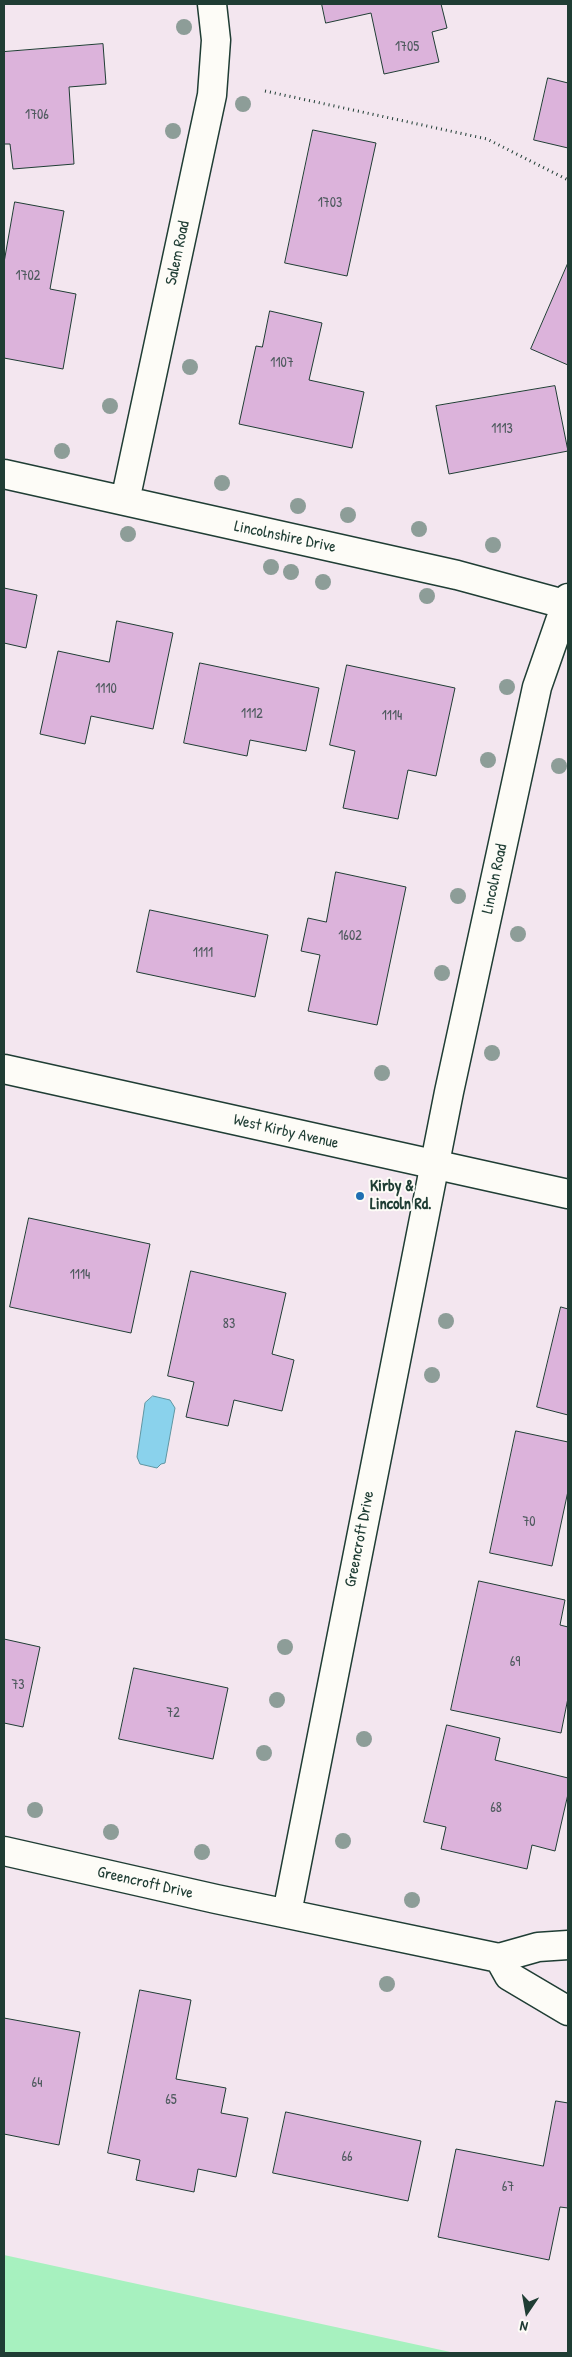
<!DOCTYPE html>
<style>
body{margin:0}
#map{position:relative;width:572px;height:2357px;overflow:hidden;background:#f3e6ef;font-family:"Patrick Hand",sans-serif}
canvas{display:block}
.frame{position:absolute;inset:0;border:5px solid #1f3d34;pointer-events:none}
.north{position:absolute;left:502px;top:2287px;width:50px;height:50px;-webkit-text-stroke:4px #fdfcf7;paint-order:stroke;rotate:192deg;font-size:14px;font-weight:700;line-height:20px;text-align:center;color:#1f3d34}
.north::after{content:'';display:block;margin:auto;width:18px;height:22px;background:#1f3d34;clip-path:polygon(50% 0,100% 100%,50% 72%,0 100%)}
</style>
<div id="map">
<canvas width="572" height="2357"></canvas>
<div class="frame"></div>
<div class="north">N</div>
</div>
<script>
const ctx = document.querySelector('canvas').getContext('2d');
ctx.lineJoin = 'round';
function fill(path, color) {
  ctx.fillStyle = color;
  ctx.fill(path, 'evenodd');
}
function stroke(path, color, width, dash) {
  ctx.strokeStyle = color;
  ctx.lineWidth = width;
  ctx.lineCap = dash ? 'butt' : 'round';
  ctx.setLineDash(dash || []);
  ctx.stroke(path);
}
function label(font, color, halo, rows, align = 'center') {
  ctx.font = font + ' "Patrick Hand",sans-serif';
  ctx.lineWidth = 4;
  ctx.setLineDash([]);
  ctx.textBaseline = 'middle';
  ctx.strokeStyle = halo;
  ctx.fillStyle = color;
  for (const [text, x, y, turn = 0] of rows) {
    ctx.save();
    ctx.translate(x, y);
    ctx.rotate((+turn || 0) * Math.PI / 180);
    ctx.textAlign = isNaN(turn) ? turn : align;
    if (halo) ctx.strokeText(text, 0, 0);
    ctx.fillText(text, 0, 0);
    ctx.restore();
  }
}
fill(new Path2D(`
 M4 2255 455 2353H4Z`), '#a7f1bf');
const water = new Path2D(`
 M153 1396 170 1400 175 1408 165 1463 161 1464 157 1468 140 1464 137 1457 145 1403Z`);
fill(water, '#8ad2ec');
stroke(water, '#5f96a2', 1);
const building = new Path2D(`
 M322 4H441L447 28 432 32 439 62 384 74 371 13 326 23Z
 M103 44 106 84 69 87 74 164 13 169 10 144H4V52Z
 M548 78 568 83V148L534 140Z
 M313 130 376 143 347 276 285 263Z
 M15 202 64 211 50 289 76 294 63 369 4 358V263Z
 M568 263V365L531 349Z
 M270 311 322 323 309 380 364 392 352 448 239 424 256 346 262 347Z
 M555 386 568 451 449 474 436 406Z
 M4 588 37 595 26 648 4 643Z
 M117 621 173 633 153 729 91 716 85 744 40 734 58 651 109 662Z
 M200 663 319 688 306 751 250 740 247 756 184 743Z
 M347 665 455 688 436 776 408 770 398 819 343 808 355 751 330 745Z
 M336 872 406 887 377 1025 308 1011 320 955 301 951 308 918 326 922Z
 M150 910 268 935 255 997 137 972Z
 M29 1218 150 1244 131 1333 10 1307Z
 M191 1271 286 1293 272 1354 294 1360 282 1411 234 1400 228 1426 186 1417 194 1382 168 1376Z
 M561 1307 568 1309V1415L537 1407Z
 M516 1431 568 1442V1491L552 1566 490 1553Z
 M479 1581 565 1600 560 1625 568 1627V1698L561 1733 451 1710Z
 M4 1639 40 1647 23 1727 4 1723Z
 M134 1668 228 1688 213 1759 119 1739Z
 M447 1725 500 1738 495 1760 568 1778V1794L555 1851 532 1845 527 1869 441 1849 446 1827 424 1822Z
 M140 1990 191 2000 176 2079 226 2088 221 2113 248 2118 236 2177 198 2169 194 2192 136 2180 140 2160 108 2153Z
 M4 2018 80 2032 59 2145 4 2134Z
 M556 2101 568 2103V2208L560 2207 549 2260 438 2237 456 2149 543 2166Z
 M286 2112 421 2141 408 2201 273 2173Z`);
fill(building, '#dcb3db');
stroke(building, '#1f3d34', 1);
const street = new Path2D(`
 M4 474 457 575 564 604
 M125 501 212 95 216 40 212 4
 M4 1851 216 1899 499 1958 538 1947 568 1945
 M287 1913 449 1092 537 687 568 598
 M499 1958 509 1976 568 2011`);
const secondary = new Path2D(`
 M4 1069 568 1194`);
stroke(street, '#1f3d34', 31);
stroke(secondary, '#1f3d34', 31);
stroke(new Path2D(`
 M265 91 487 139 568 180`), '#1f3d34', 3, [1, 4]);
stroke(street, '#fdfcf7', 28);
stroke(secondary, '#fdfcf7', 28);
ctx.fillStyle = '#8d9d98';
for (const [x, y] of [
 [184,27],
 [243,104],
 [173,131],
 [190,367],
 [110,406],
 [62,451],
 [222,483],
 [298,506],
 [348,515],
 [419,529],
 [128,534],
 [493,545],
 [271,567],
 [291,572],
 [323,582],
 [427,596],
 [507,687],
 [488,760],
 [559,766],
 [458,896],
 [518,934],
 [442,973],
 [492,1053],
 [382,1073],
 [446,1321],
 [432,1375],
 [285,1647],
 [277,1700],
 [364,1739],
 [264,1753],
 [35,1810],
 [111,1832],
 [343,1841],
 [202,1852],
 [412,1900],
 [387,1984]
]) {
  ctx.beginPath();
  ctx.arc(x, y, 8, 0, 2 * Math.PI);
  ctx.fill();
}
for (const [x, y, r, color] of [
 [360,1196,5,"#1f6fb2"]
]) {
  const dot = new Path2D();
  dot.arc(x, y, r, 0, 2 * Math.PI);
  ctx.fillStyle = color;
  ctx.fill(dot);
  stroke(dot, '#fdfcf7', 2);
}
label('14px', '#4e5a5e', null, [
 ["1705",407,47],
 ["1706",37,115],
 ["1703",330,203],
 ["1702",28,276],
 ["1107",282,363],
 ["1113",502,429],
 ["1110",106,689],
 ["1112",252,714],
 ["1114",392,716],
 ["1602",350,936],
 ["1111",203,953],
 ["1114",80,1275],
 ["83",229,1324],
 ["70",529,1522],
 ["69",515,1662],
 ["73",18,1685],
 ["72",173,1713],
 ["68",496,1808],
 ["64",37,2083],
 ["65",171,2100],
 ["66",347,2157],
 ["67",508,2187]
]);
label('16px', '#1f3d34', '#fdfcf7', [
 ["Salem Road",178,253,-78],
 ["Lincolnshire Drive",285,537,12],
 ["Lincoln Road",495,879,-78],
 ["West Kirby Avenue",286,1132,13],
 ["Greencroft Drive",360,1539,-79],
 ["Greencroft Drive",145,1883,13]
]);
label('bold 16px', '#1f3d34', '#fdfcf7', [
 ["Kirby &",370,1187],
 ["Lincoln Rd.",370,1205]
], 'left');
</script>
